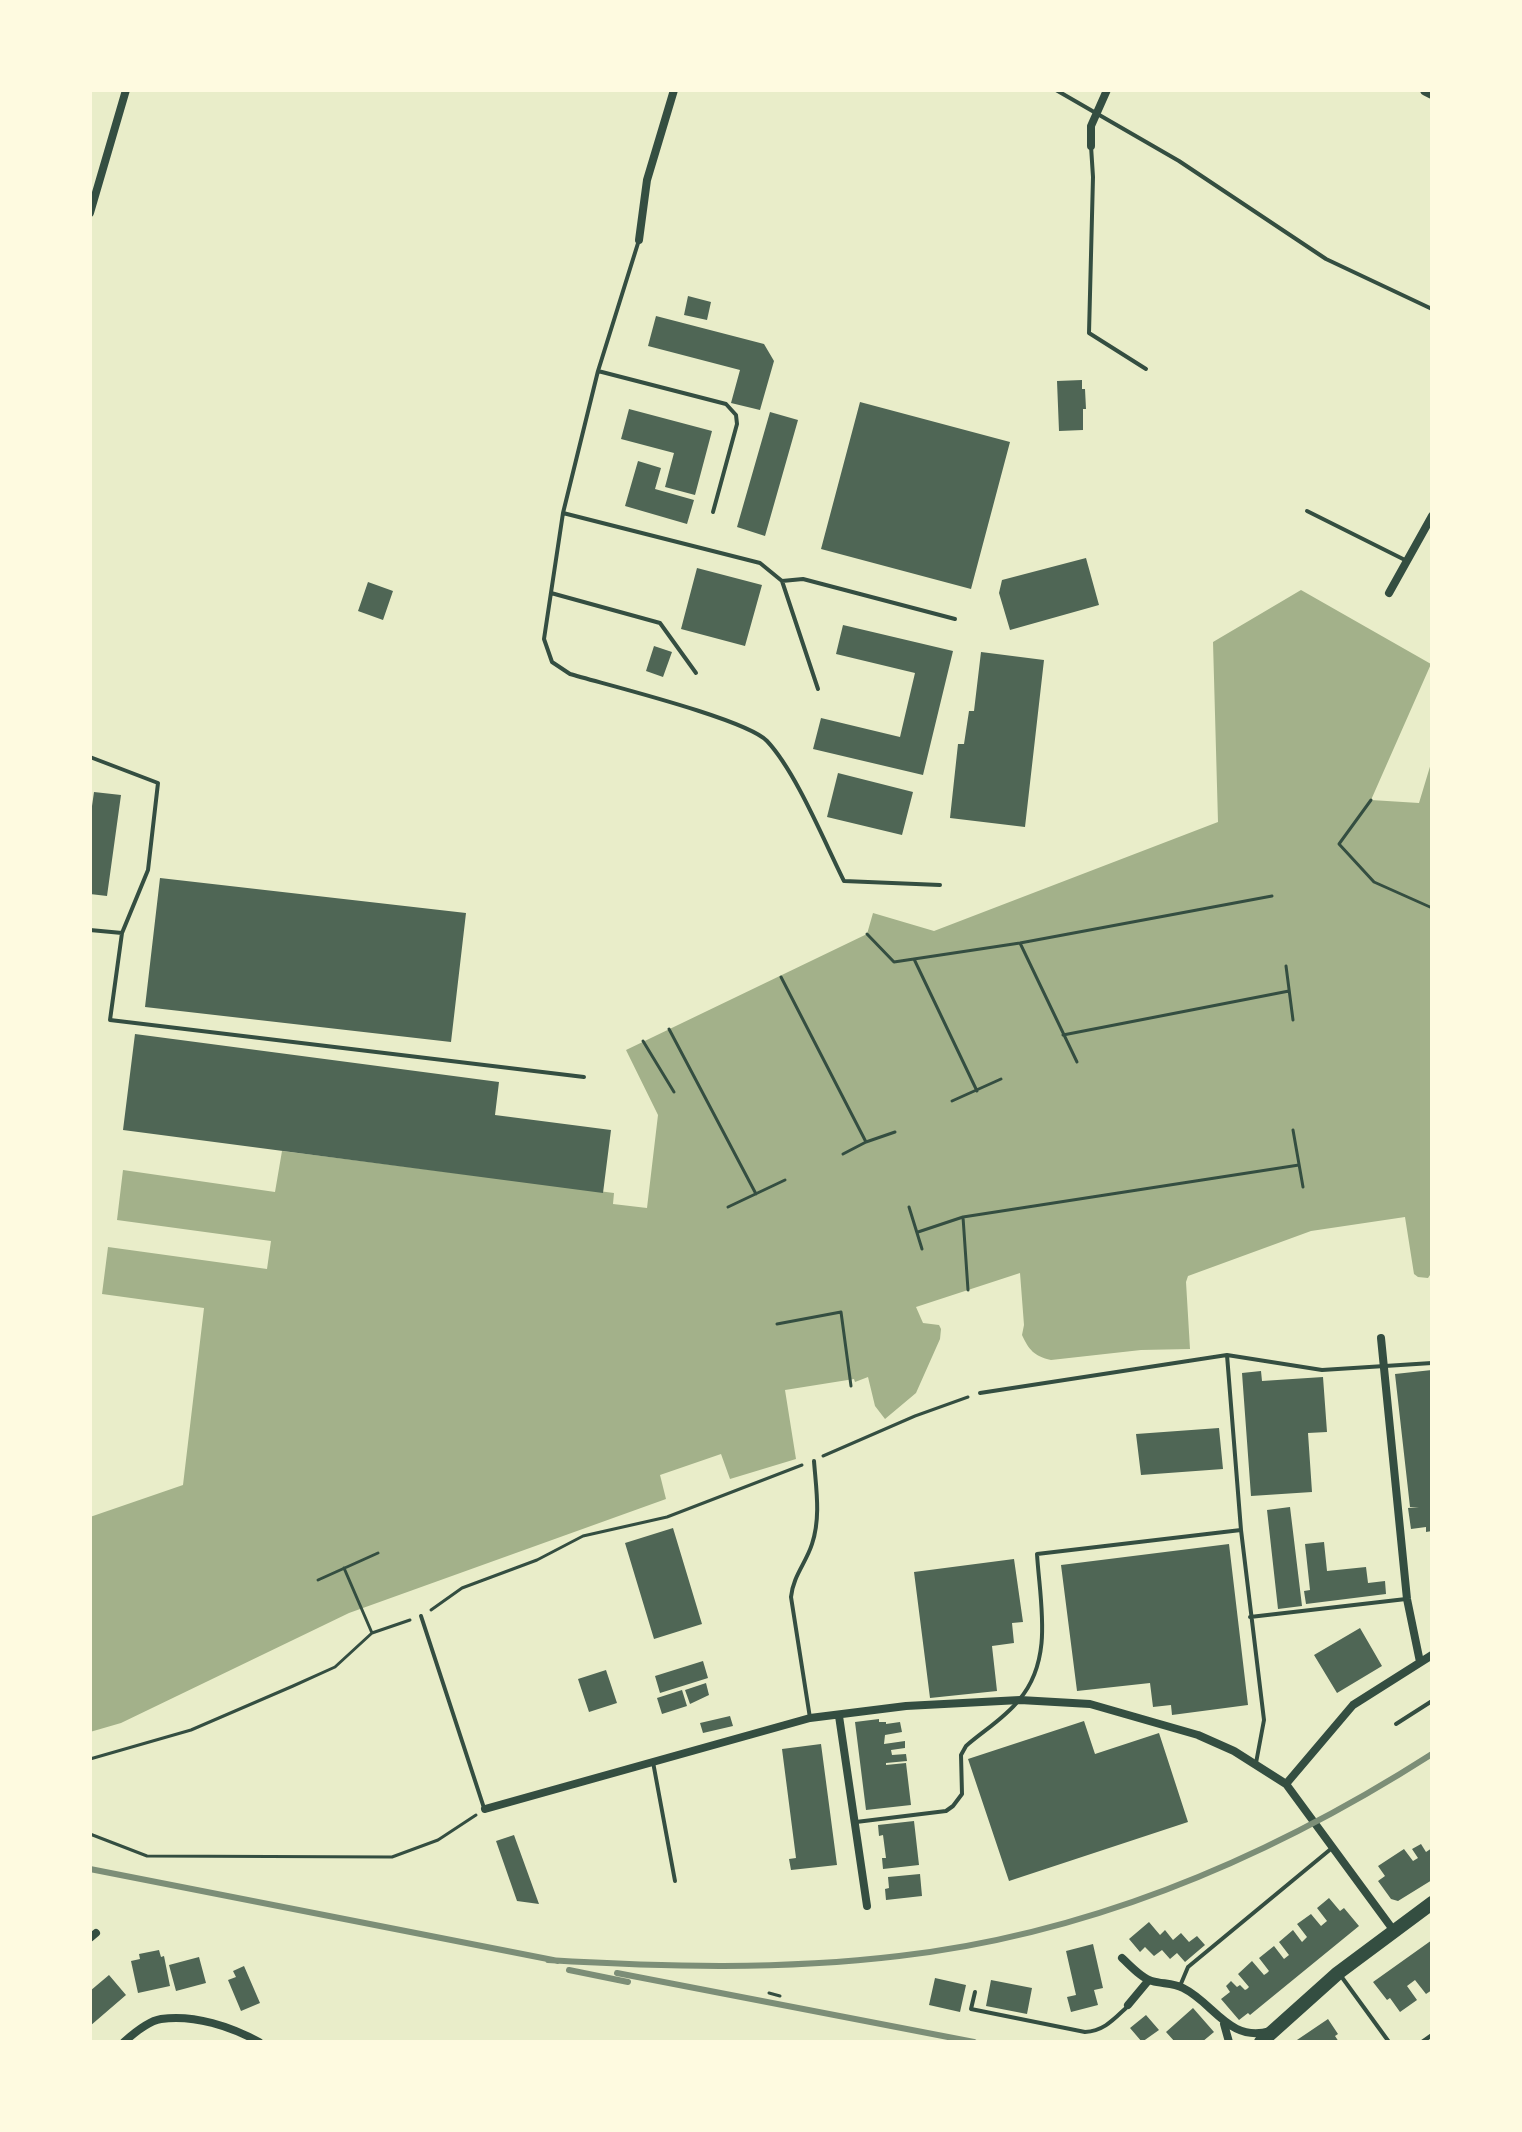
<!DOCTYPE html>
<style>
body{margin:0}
#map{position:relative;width:1522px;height:2132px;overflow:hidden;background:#e9edc9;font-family:"Alegreya Sans",sans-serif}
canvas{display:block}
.frame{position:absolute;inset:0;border:92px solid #fefae0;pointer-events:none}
</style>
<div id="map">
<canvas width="1522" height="2132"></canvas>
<div class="frame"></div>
</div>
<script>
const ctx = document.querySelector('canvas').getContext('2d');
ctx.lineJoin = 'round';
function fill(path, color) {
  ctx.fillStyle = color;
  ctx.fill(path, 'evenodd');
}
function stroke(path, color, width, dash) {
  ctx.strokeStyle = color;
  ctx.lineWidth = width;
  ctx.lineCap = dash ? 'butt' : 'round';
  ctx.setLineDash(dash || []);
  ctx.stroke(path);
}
fill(new Path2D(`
 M1301 590 1431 664 1371 800 1419 803 1432 760V1272L1428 1278 1418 1277 1414 1274 1405 1217 1311 1231 1188 1276 1186 1282 1190 1349 1141 1350 1051 1360C1034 1356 1029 1350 1022 1335L1024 1325 1020 1273 916 1307 923 1323 939 1325 941 1329 940 1339 916 1393 885 1419 875 1406 868 1377 855 1382 854 1379 785 1390 796 1459 730 1479 721 1454 660 1475 666 1499 349 1613 121 1723 90 1732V1517L183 1485 204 1308 102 1294 108 1247 267 1269 271 1241 117 1220 123 1170 275 1192 282 1151 614 1193 613 1204 647 1208 658 1115 626 1050 867 934 873 913 934 931 1218 822 1213 642Z`), '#a3b18a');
fill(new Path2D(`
 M688 296 711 302 707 320 684 315Z
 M656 316 764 344 774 361 760 410 731 403 740 370 648 346Z
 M1082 380V389H1085L1086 409H1083V430L1059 431 1057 381Z
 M860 402 1010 442 971 589 821 549Z
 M629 409 712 431 695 495 665 487 674 453 621 439Z
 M770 412 798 420 765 536 737 527Z
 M638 461 661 468 655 489 694 500 687 524 625 506Z
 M1086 558 1099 605 1010 630 999 593 1002 580Z
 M697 568 762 585 745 646 681 629Z
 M368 582 393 591 383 620 358 611Z
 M843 625 953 651 923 775 813 749 821 718 900 737 915 673 836 654Z
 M654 646 672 652 663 677 646 671Z
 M981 652 1044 660 1025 827 950 818 958 744H964L969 711H974Z
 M838 773 913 792 902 835 827 817Z
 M94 792 121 795 107 896 90 894V820Z
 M160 878 466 913 451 1042 145 1007Z
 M135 1034 499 1082 495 1115 611 1130 603 1193 123 1130Z
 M1432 1370V1531L1426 1532V1527L1411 1529 1408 1508 1419 1507H1410L1395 1374Z
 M1261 1371 1262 1381 1323 1377 1327 1432 1308 1433 1312 1492 1251 1496 1242 1373Z
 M1219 1428 1223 1469 1141 1475 1136 1434Z
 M1290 1507 1302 1606 1278 1609 1267 1510Z
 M673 1528 702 1624 654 1639 625 1543Z
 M1324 1542 1327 1571 1366 1567 1368 1583 1385 1581 1386 1594 1306 1604 1304 1591 1310 1590 1305 1544Z
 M1229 1544 1248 1705 1172 1715 1171 1705 1153 1707 1150 1683 1077 1691 1061 1565Z
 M1014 1559 1023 1622 1012 1623 1014 1643 992 1646 997 1691 930 1698 914 1572Z
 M1360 1628 1382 1666 1337 1693 1314 1655Z
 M703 1661 708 1678 660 1693 655 1676Z
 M606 1670 617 1703 589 1712 578 1679Z
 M706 1683 709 1695 690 1704 685 1690Z
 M682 1690 687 1706 662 1714 657 1698Z
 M730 1716 733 1726 703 1733 700 1723Z
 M879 1719V1722H886V1724L900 1722 902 1732 885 1735 884 1744 905 1741V1748L891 1750 892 1755 906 1754 907 1761 886 1763V1765L906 1763 911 1805 866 1810 855 1722Z
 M1084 1721 1095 1754 1159 1733 1188 1822 1009 1881 968 1759Z
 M821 1744 837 1865 791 1870 789 1859 796 1858 782 1749Z
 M914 1821 919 1865 883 1869 882 1858H886L883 1835 879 1836 878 1825Z
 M514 1835 539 1904 517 1901 496 1841Z
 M1421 1844 1426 1852 1432 1848V1880L1398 1901 1391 1899 1378 1881 1385 1876 1378 1866 1404 1849 1413 1861 1418 1858 1412 1849Z
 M920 1874 922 1896 886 1900 885 1889 889 1888 888 1877Z
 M1329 1898 1340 1911 1344 1908 1359 1926 1250 2015 1248 2013 1239 2020 1221 1999 1230 1992 1226 1986 1231 1981 1237 1987 1240 1985 1245 1990 1247 1989 1249 1987 1238 1974 1252 1961 1264 1975 1267 1973 1269 1971 1259 1958 1274 1946 1284 1959 1289 1955 1279 1942 1293 1930 1302 1942 1307 1937 1297 1924 1311 1914 1321 1926 1327 1921 1317 1908Z
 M1149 1922 1160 1935 1165 1930 1173 1940 1181 1933 1189 1942 1197 1936 1205 1945 1185 1962 1177 1953 1170 1959 1162 1950 1154 1956 1145 1947 1140 1952 1129 1939Z
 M1432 1940V1990L1426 1994 1415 1980 1407 1986 1417 2000 1400 2012 1390 1998 1387 2000 1373 1982Z
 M1093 1944 1103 1988 1094 1990 1098 2005 1071 2012 1067 1997 1076 1995 1066 1951Z
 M159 1950 161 1957 164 1956 170 1986 138 1993 131 1961 140 1959 139 1954Z
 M199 1957 206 1983 176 1991 169 1965Z
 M244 1966 260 2003 241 2011 228 1980 236 1977 233 1971Z
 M109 1975 126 1995 90 2026V1991Z
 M935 1978 966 1985 960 2012 929 2005Z
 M991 1980 1032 1988 1027 2014 986 2006Z
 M1193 2008 1214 2032 1202 2042H1175L1166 2032Z
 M1146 2015 1159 2030 1142 2042 1130 2028Z
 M1328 2019 1338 2034 1335 2036 1339 2042H1294Z`), '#4f6655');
stroke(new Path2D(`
 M1371 800 1339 844 1374 882 1430 907
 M867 934 894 962 1020 943 1272 896
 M1020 943 1077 1062
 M914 959 977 1091
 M1286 966 1293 1020
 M781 977 866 1142
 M669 1029 756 1194
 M1063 1035 1289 991
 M643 1041 674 1092
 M952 1101 1001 1079
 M1293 1130 1303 1187
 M843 1154 866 1142 895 1132
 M728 1207 785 1180
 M909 1207 922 1249
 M963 1217 968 1290
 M918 1232 963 1217 1299 1165
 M777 1324 841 1312 851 1386
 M823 1456 915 1416 968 1397
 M344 1568 372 1633
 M318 1580 378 1553
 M431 1610 462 1588 537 1560 583 1536 667 1517 802 1465
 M90 1759 191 1730 293 1686 335 1667 372 1633 410 1620
 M90 1834 147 1856 392 1857 438 1840 476 1815
 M769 1993 780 1996`), '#344e41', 3);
stroke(new Path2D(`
 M1056 90 1179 161 1326 259 1432 309
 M1091 146 1093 177 1089 333 1146 369
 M639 240 598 371 563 513 760 563 782 581 818 689
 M598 371 726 404 736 415 737 424 713 512
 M1307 511 1405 560
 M563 513 544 639 552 662 570 674C607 685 746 719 767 741 796 772 824 841 844 881L940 885
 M782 581 803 579 955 619
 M551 593 660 623 696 673
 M90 757 158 783 148 870 122 933
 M90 930 122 933 110 1020 584 1077
 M1227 1355 1241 1530
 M980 1393 1227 1355 1322 1370 1432 1363
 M421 1616 484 1808
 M1250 1617 1406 1599
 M810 1718 791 1597C793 1576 806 1563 812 1544 821 1517 816 1488 814 1461
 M1396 1724 1432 1701
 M653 1762 675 1881
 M856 1822 946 1811 953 1806 962 1794 961 1755 966 1746C983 1731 1005 1718 1019 1700 1054 1659 1040 1603 1037 1554L1241 1530 1264 1720 1256 1763
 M1341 1976 1389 2042
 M1180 1986 1188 1967 1332 1848
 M975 1992 971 2009 1085 2032C1104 2031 1114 2019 1127 2007
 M1422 2042 1432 2035`), '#344e41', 4);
stroke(new Path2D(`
 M1091 146V126L1107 90
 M90 213 126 90
 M639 240 647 180 674 90
 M1389 593 1432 516
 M1381 1338 1407 1599 1420 1662
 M839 1716 867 1906
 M1286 1784 1353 1705 1432 1655
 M485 1809 810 1718 906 1706 1020 1700 1090 1704 1198 1735 1234 1751 1286 1784 1394 1931
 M90 1938 96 1933
 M1122 1958C1130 1965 1141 1978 1152 1981 1162 1984 1173 1983 1183 1988 1214 2003 1229 2043 1270 2031
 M1128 2005 1148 1981
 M1224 2024 1229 2042
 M124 2042C134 2033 148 2021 161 2019 194 2014 232 2027 259 2042`), '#344e41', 8);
stroke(new Path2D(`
 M1426 90 1432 93`), '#344e41', 12);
stroke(new Path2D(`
 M1261 2042 1338 1973 1432 1903`), '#344e41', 14);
stroke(new Path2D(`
 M90 1869 558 1961
 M548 1960C665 1967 782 1970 899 1956 1090 1934 1271 1857 1432 1754
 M569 1970 628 1982
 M617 1973 974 2042`), '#7c8e77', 6);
</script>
